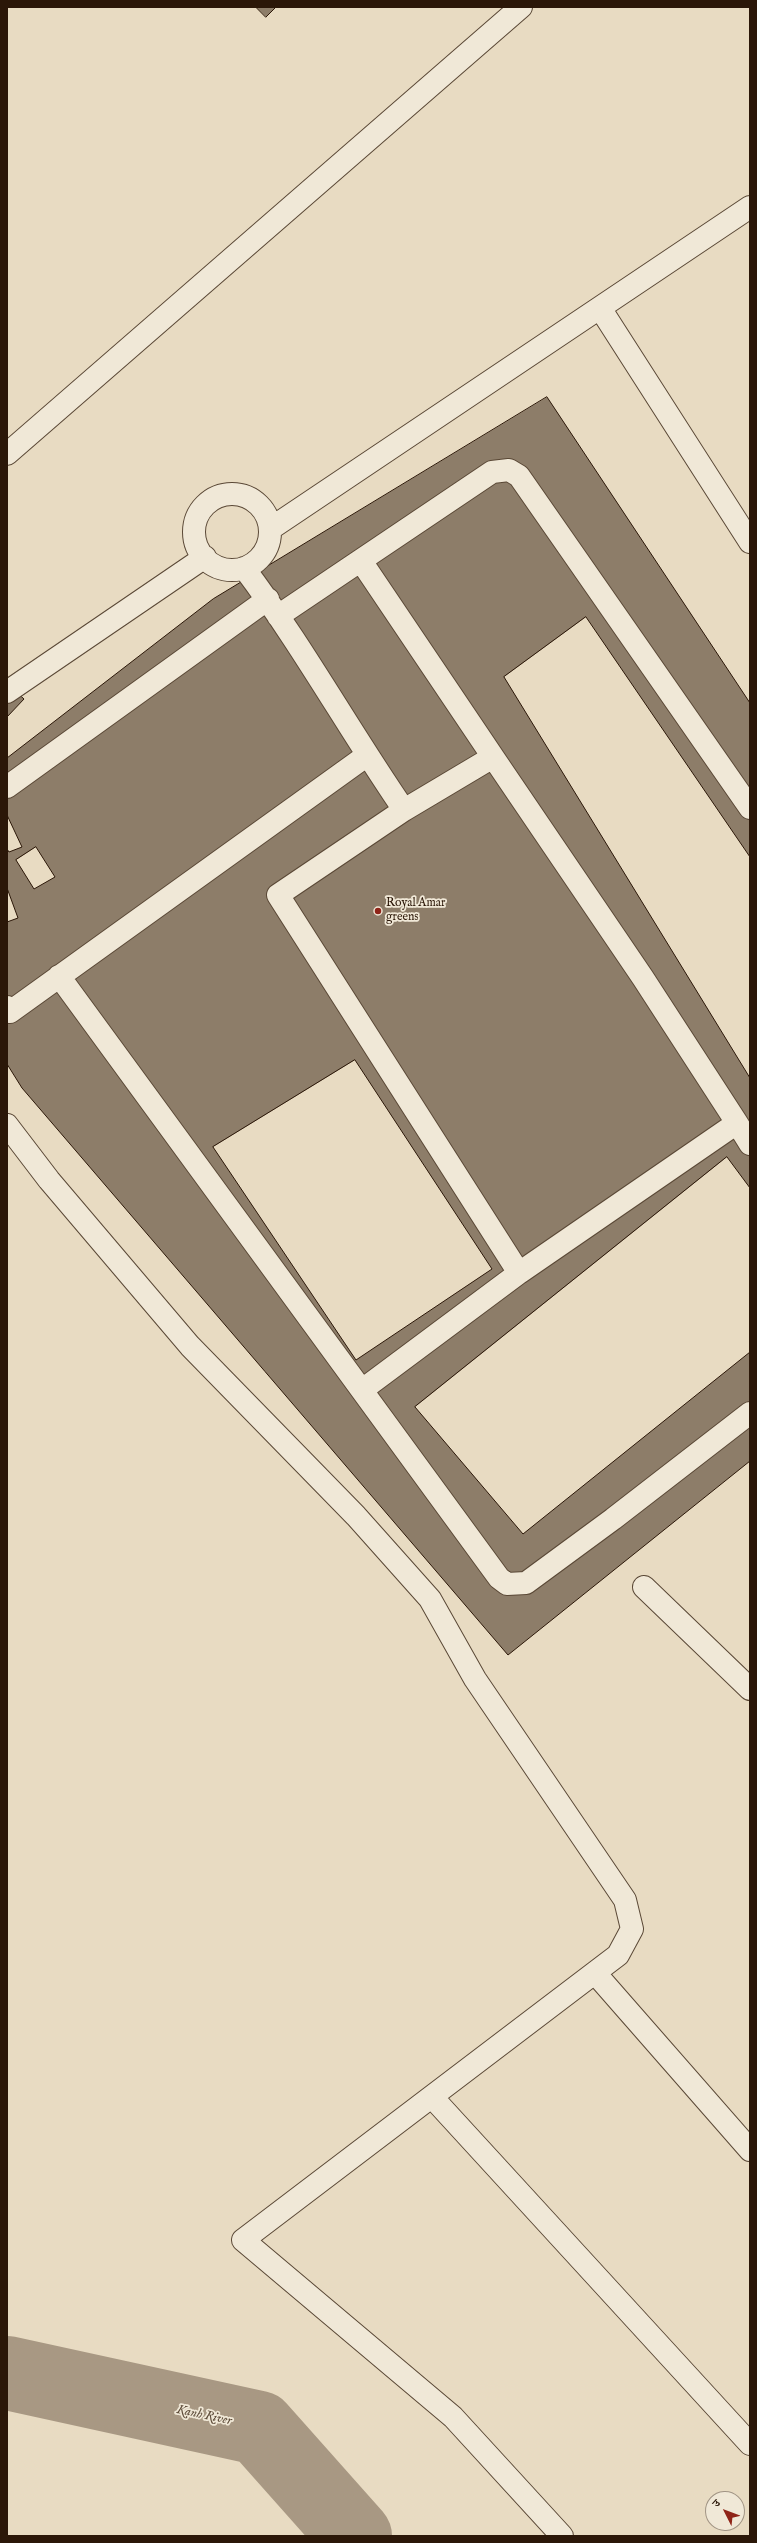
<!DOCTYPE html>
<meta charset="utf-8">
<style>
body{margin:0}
#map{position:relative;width:757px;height:2543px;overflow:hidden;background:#e8dbc2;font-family:"IM FELL English","Noto Serif Devanagari",serif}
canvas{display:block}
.frame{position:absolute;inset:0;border:8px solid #2b1708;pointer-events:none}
.north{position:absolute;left:705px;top:2491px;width:40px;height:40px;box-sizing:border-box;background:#f0e8d7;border:1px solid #a19484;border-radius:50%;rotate:312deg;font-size:11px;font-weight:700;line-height:16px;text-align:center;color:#2b1708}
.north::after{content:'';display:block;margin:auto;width:14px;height:18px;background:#8f2418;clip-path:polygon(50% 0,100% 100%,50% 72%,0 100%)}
</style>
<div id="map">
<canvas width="757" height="2543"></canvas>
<div class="frame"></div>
<div class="north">उ</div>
</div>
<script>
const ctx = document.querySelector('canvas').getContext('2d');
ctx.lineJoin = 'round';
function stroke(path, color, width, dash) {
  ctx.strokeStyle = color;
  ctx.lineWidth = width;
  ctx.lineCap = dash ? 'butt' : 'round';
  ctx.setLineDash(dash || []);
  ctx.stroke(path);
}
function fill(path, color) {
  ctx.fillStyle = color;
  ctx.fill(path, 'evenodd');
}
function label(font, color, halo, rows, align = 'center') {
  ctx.font = font + ' "IM FELL English",serif';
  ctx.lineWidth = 3.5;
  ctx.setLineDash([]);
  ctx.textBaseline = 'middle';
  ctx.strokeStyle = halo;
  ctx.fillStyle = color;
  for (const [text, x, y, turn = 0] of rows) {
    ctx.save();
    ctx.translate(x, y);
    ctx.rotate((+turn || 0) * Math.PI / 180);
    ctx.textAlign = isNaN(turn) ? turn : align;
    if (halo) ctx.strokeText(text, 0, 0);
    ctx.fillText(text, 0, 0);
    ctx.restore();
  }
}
stroke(new Path2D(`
 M7 2373 259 2428 355 2536`), '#a89883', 74);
const building = new Path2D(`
 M256 7H276L266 17Z
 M547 397 750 703V1461L508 1655 22 1088 7 1064V758L213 599Z
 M586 617 750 857V1078L504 677Z
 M12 688 24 699 7 717V694Z
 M7 815 22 847 9 852 7 849Z
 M36 847 55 877 34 889 16 860Z
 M7 888 18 918 7 922Z
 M355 1060 492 1269 356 1360 213 1147Z
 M727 1157 750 1188V1352L523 1534 415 1407Z`);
fill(building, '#8d7d69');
stroke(building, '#2b1708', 1);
const street = new Path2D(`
 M600 308 750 542
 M7 454 521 7
 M194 532a38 38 0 1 1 76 0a38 38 0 1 1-76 0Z
 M270 529 750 207
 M361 561 493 757
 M244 568C302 645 349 730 404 810L278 895 519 1273 737 1123 643 978 493 757 404 810
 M278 616 492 472 509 470 519 476 750 808
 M7 692 205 557
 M7 787 268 599
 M59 976 499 1578 507 1584 526 1583 613 1519 750 1413
 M7 1007 10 1012 366 756
 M737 1123 750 1144
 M7 1125 49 1180 190 1346 356 1516 430 1599 475 1679 625 1900 632 1929 618 1955 243 2240 453 2417 562 2536
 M362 1390 519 1273
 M644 1587 750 1689
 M595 1973 750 2150
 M432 2097 750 2444`);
stroke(street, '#5a4836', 24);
stroke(street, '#f0e8d7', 22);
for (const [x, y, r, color] of [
 [378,911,4,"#8f2418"]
]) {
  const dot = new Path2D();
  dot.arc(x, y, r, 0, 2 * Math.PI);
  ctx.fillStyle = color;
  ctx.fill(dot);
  stroke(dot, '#f0e8d7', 1.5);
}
label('12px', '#2b1708', '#f0e8d7', [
 ["Royal Amar",386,904],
 ["greens",386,918]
], 'left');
label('italic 13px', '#5d4b39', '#f0e8d7', [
 ["Kanh River",204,2416,12]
]);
</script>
